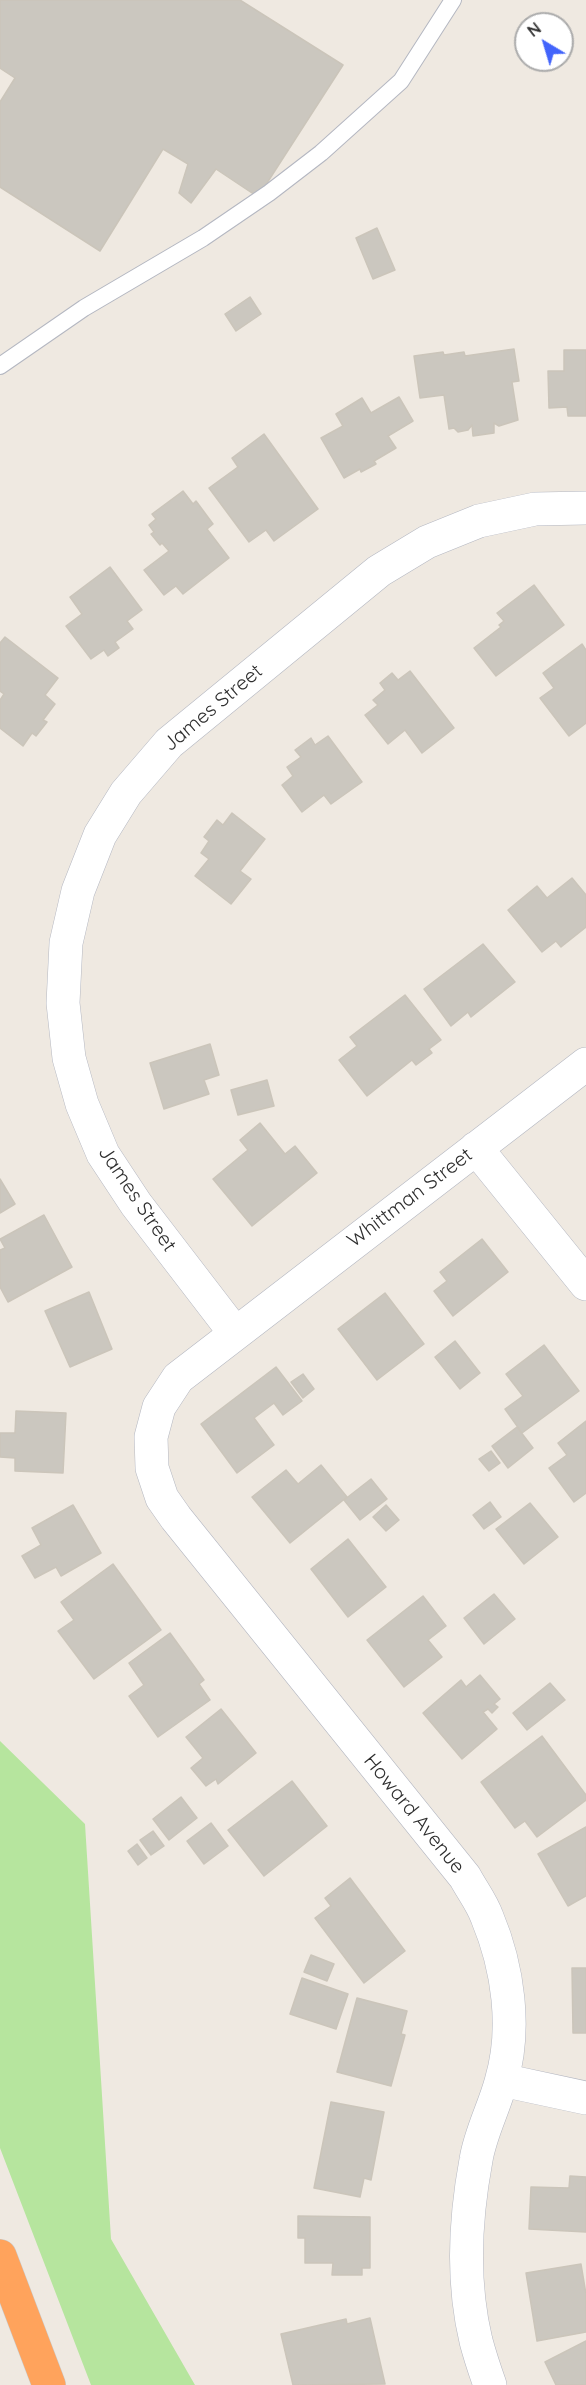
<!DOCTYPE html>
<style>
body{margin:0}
#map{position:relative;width:586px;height:2385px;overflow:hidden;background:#efe9e1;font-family:Quicksand,sans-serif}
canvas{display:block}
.north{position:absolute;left:514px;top:12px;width:60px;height:60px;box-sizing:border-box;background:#fff;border:2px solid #ababab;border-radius:50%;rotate:322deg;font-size:16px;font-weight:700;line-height:24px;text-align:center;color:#2e2e2e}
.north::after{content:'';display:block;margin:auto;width:21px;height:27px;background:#4264fb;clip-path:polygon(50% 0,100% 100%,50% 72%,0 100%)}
</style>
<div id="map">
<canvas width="586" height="2385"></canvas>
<div class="north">N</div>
</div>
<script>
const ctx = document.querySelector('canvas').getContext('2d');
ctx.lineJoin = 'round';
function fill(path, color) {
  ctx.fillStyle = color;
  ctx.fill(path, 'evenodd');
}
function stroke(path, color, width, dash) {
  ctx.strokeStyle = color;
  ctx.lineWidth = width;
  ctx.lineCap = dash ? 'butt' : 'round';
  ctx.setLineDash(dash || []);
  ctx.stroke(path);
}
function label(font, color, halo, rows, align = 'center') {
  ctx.font = font + ' Quicksand,sans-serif';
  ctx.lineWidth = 6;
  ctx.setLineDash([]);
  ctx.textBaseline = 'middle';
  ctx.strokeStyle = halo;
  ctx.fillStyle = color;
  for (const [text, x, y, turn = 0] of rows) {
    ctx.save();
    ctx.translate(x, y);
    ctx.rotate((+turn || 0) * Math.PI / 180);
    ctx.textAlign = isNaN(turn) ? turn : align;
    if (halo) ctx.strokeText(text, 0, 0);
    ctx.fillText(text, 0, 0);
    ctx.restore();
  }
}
fill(new Path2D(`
 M0 1741 85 1824 111 2239 195 2385H91L0 2148Z`), '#b6e59e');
const building = new Path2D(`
 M0 0H240L343 65 258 197 216 169 191 203 179 193 188 164 163 149 100 251 0 187V102L15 78 0 68Z
 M377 228 395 270 373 279 356 238Z
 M250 297 261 314 236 331 225 314Z
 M514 349 519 381 512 382 518 420 499 426 494 423V433L473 436 472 425 468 430 458 432 454 428 449 429 444 395 420 398 414 356 443 352 444 355 464 352 465 356Z
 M564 350H586V416H568L567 407 549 408 548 371H564Z
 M399 397 413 421 388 436 396 448 374 461 376 464 361 472 360 469 344 478 321 438 343 426 336 414 362 398 371 413Z
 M264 434 318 509 274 541 266 530 249 542 209 488 238 467 232 458Z
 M183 491 193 504 196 501 213 524 207 529 229 558 183 594 176 586 164 595 144 570 169 551 162 543 160 545 151 534 154 532 149 525 156 519 152 514Z
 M110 567 142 610 127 621 133 629 115 642 119 648 108 656 104 650 91 659 66 626 82 614 70 597Z
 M534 585 564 625 496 676 474 648 501 627 499 625 504 621 497 613Z
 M5 637 58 678 45 695 55 704 43 720 47 722 36 736 32 733 23 746 0 728V700L4 694 0 691V643Z
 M582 644 586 650V723L569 736 540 698 554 688 543 673Z
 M410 671 454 728 422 753 405 730 388 744 365 715 378 705 373 700 385 690 380 683 392 673 398 680Z
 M328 736 362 782 331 804 324 795 302 812 282 785 293 776 287 767 301 757 295 750 311 738 315 745Z
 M232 813 265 839 240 871 251 879 231 904 195 876 209 859 201 853 209 841 204 837 217 820 223 825Z
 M572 878 586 895V927L561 947 556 941 542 952 508 910 537 886 547 898Z
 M483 944 515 982 471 1017 468 1012 451 1026 424 989Z
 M405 995 441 1040 429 1049 432 1053 416 1065 412 1060 367 1096 339 1060 357 1046 350 1037Z
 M210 1044 219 1075 204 1080 209 1094 164 1109 150 1063Z
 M267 1080 274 1106 238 1115 231 1090Z
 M260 1123 285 1154 295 1146 317 1173 252 1226 213 1179 248 1150 240 1140Z
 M0 1179 15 1204 0 1213Z
 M44 1215 72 1267 8 1302 0 1287V1250L5 1248 0 1239Z
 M482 1239 508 1272 453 1316 434 1291 447 1281 440 1272Z
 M89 1292 112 1349 70 1367 45 1311Z
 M385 1293 424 1344 377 1380 338 1329Z
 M455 1341 480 1373 460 1389 435 1357Z
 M544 1345 579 1391 522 1433 505 1409 523 1396 506 1374Z
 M276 1367 302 1401 283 1415 274 1403 254 1418 274 1445 237 1473 201 1424Z
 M303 1374 314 1389 303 1398 291 1382Z
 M16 1411 66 1413 63 1473 15 1471V1458L0 1457V1433H15Z
 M586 1421V1493L574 1502 549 1468 567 1455 558 1443Z
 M517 1427 533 1448 508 1468 492 1446Z
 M491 1451 500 1463 489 1471 479 1459Z
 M321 1465 347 1497 290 1543 252 1497 286 1470 298 1484Z
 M371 1479 387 1499 360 1520 344 1500Z
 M490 1502 501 1517 484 1529 473 1515Z
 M530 1503 558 1537 524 1564 496 1529Z
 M73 1505 101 1553 61 1576 56 1567 35 1578 22 1556 41 1545 32 1528Z
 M386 1505 399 1520 386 1531 373 1517Z
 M348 1539 386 1587 348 1617 311 1569Z
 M113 1564 161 1630 94 1679 58 1631 74 1620 61 1602Z
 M494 1594 515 1619 484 1644 464 1618Z
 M423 1596 446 1626 428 1640 442 1657 404 1687 367 1640Z
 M170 1633 204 1680 199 1684 210 1700 158 1737 129 1696 144 1685 129 1663Z
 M480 1675 500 1699 494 1704 498 1707 492 1713 488 1709 483 1712 497 1729 462 1759 423 1713 461 1680 466 1687Z
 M550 1683 565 1700 527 1730 513 1713Z
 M221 1709 256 1753 218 1784 216 1779 206 1786 191 1768 203 1758 186 1737Z
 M542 1736 586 1795V1800L537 1837 525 1821 515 1828 481 1782Z
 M292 1781 327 1826 264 1876 228 1830Z
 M181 1797 197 1818 169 1840 153 1819Z
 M211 1823 228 1846 204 1864 187 1841Z
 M586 1827V1896L568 1906 538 1854Z
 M153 1831 164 1846 151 1855 140 1840Z
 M137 1844 147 1858 138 1865 128 1851Z
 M350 1878 405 1951 364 1983 315 1918 331 1906 325 1898Z
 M311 1955 334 1964 327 1981 304 1972Z
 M572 1968H586V2033H573Z
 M302 1978 348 1994 336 2029 290 2014Z
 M357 1998 407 2011 401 2034 405 2035 391 2086 337 2072Z
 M331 2102 384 2112 371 2180 364 2178 360 2197 314 2188Z
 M570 2176 586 2177V2232L529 2229 531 2187 569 2188Z
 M298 2216 370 2217V2268H362V2275H332L333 2263H305V2238H298Z
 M581 2264 586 2294V2332L537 2341 526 2273Z
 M370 2318 385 2384 293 2385 281 2334 346 2319 347 2324Z
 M586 2341V2385H556L545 2362Z`);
fill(building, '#cbc7bf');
stroke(building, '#cbc5ba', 1.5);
const lane = new Path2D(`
 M0 366 84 308 203 238 269 193 321 153 401 81 453 0`);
const street = new Path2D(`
 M476 1148 586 1284
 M235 1333 136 1204 103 1154 82 1104 69 1058 63 1003 66 943 78 891 100 835 126 793 169 743 379 571 427 542 479 521 535 509 586 508
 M502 2080 586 2098
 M490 2385C485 2371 480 2356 476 2341 462 2283 465 2219 476 2160 480 2134 494 2108 501 2082 517 2029 508 1967 487 1917 482 1903 472 1890 465 1877L176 1518 162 1498 152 1468 151 1437 159 1407 178 1378 586 1064`);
const highway = new Path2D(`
 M0 2256 49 2385`);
stroke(lane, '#b4b7c1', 18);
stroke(street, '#b4b7c1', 34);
stroke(highway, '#c9c9c9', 34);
stroke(lane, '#fff', 16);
stroke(street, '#fff', 33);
stroke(highway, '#ffa35c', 33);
label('20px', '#2e2e2e', '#fff', [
 ["James Street",213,708,-40],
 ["Whittman Street",410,1198,-37],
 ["James Street",137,1199,56],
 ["Howard Avenue",414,1814,51]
]);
</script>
